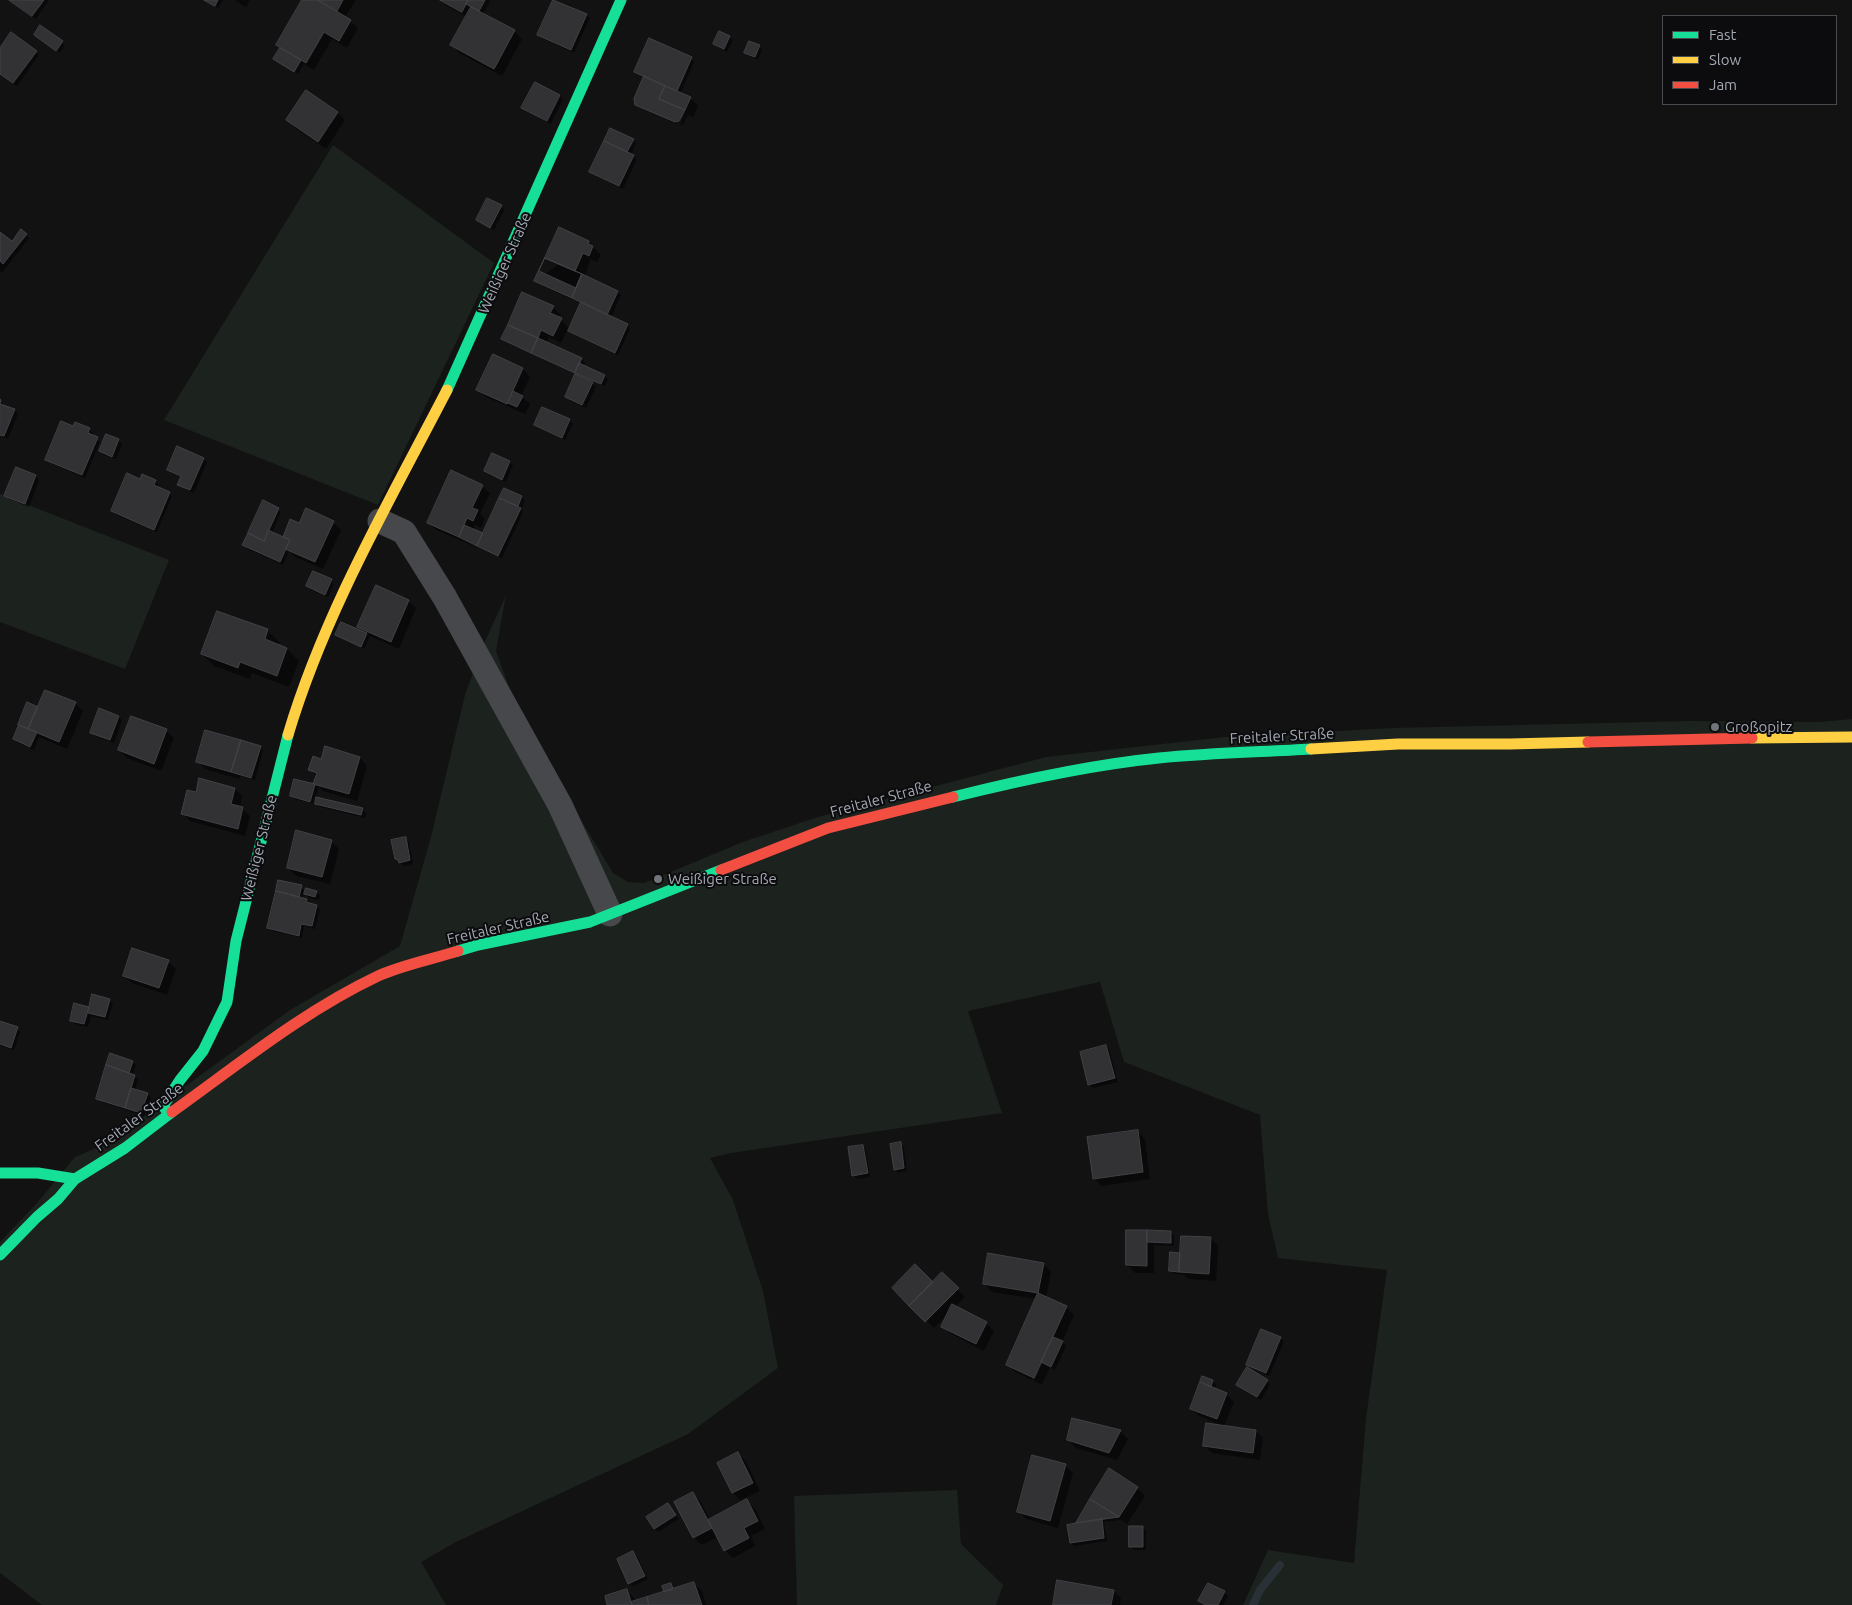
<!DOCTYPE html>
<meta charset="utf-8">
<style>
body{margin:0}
#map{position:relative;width:1852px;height:1605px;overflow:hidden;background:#121212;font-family:Ubuntu,sans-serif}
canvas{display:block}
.legend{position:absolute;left:1662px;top:15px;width:175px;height:90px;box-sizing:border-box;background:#0c0c0e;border:1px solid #484a50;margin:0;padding:6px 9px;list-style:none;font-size:15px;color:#a3a8b3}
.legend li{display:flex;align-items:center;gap:10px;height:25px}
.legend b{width:25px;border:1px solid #484a50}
</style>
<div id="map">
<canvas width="1852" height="1605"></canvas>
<ul class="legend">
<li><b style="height:6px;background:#16e098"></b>Fast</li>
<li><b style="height:6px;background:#ffcf43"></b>Slow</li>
<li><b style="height:6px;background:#f24e42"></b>Jam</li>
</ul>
</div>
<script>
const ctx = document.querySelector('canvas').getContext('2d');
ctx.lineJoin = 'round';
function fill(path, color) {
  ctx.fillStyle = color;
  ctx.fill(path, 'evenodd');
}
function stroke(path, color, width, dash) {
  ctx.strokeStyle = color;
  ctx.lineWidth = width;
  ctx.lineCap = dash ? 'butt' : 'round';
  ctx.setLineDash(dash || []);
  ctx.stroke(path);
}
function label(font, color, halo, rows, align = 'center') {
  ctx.font = font + ' Ubuntu,sans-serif';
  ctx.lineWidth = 4;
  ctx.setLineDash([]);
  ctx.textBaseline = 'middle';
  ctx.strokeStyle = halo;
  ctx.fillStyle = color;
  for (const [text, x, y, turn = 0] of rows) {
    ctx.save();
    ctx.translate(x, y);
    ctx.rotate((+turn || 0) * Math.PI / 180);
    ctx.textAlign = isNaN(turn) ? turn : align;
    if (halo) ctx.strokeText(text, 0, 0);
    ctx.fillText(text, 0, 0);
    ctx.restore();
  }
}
fill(new Path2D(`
 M333 145 494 263 378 505 164 420Z
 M0 494 169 560 125 669 0 622Z
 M506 595 496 651 509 687 581 820 613 873 628 882 644 883 743 842 818 817 1046 757 1225 737 1394 728 1690 721 1818 722 1852 719V1605H1243L1268 1550 1354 1563 1366 1418 1387 1270 1278 1258 1268 1214 1260 1115 1124 1062 1100 982 968 1011 1002 1113 731 1153 710 1158 733 1200 763 1291 778 1368 688 1434 456 1542 421 1562 446 1605H42L0 1573V1242L37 1203 75 1157 106 1144 290 1010 400 946 431 837 465 695 482 648Z
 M957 1490 961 1544 1003 1585 996 1605H797L794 1496Z`), '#1c221d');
fill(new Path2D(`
 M10 0H49L36 19Z
 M203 0H223L218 8Z
 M234 0H250L246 7Z
 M303 0H356L345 17 358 28 347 48 332 39 314 70 304 64 298 74 275 59 281 48 277 44Z
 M440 0H489L490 1 483 14 514 31 522 39 502 76 459 53 452 45 467 17 445 5Z
 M586 15 590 18 574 53 542 38 539 35Z
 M729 37 733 40 727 52 714 44Z
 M39 38 62 42 65 45 60 53Z
 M759 46 762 50 758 60 749 56 745 52Z
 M0 50 36 52 39 55 17 86 0 73Z
 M691 58 694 62 680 94 690 98 698 106 693 117 688 115 683 125H680L685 113H682L677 124 640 108 636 104 645 78 635 72Z
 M559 96 563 99 551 124 526 111 523 108Z
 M337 112 345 120 326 149 295 128 288 120Z
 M633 140 636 143 631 155 637 159 623 189 594 175 591 172Z
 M501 206 504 210 494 230 477 220Z
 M0 234 12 242 26 235 29 238 2 273 0 271Z
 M588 242 601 255 597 262 591 259 584 277 617 292 621 295 611 318 627 325 630 329 618 355 573 334 568 329 561 343 549 337 546 343 581 359 585 362 583 366 605 376 608 379 605 386 588 379 596 387 586 408 570 401 567 397 577 374 506 342 503 339 553 307 561 315 559 318 570 329 582 304 539 284 536 281Z
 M493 356 523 369 530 377 521 396 530 404 525 414 486 397 478 390Z
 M0 401 4 405V406L14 410 18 414 8 439 0 436Z
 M569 420 573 424 565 440 539 428 536 425Z
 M74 428 89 429 93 433 91 436 100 442 85 478 50 463 46 460Z
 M118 440 122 444 116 459 104 455 101 451Z
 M178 448 204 459 207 462 194 493 182 488 179 485 182 477 169 470Z
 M493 454 510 462 513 465 506 482 489 475 485 471Z
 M16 469 36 476 39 480 29 507 9 499 6 495Z
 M142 476 156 482 159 485 158 488 169 493 172 496 157 532 116 515 112 511 140 480Z
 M482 486 490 493 480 514 485 519 481 528 475 525 473 530 483 535 504 489 522 497 525 500 521 510 523 512 502 558 436 530 428 523Z
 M278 509 281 512 272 533 283 538 333 522 341 530 323 569 295 557 289 551 283 565 247 549 244 545Z
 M331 580 334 584 328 597 311 590 308 586Z
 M408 601 416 608 399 649 370 636 364 649 340 638 337 635 365 634 359 627Z
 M267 630 279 642 278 646 287 649 299 661 289 687 252 673 250 679 214 666 202 654Z
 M75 703 83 711 67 749 39 737 34 750 18 743 14 739 38 708Z
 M100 710 119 717 122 720 114 743 95 736 92 732Z
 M166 731 174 738 161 771 127 758 119 750Z
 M260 747 263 751 255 780 240 776 239 779 205 769 198 761Z
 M360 758 367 766 357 801 323 791 319 787 316 798 362 809 366 813 365 818 320 807 315 802 314 804 295 799 291 796 295 780 318 786 315 783 317 777 310 770 322 760Z
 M235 789 242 796 240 807 250 816 245 836 190 821 182 813 196 794Z
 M406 838 409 842 413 864 404 866 396 859Z
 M331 841 339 849 330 884 296 876 288 868Z
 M301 887 306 892H316L320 895 319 900 309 898 304 892 302 899 320 909 315 929 304 926 302 938 272 931 268 928Z
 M168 962 176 969 167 995 132 983 124 976Z
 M109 1000 113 1003 108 1020 91 1016 88 1027 75 1024 71 1020 75 1005 90 1009Z
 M0 1023 17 1028 20 1032 14 1050 0 1046Z
 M1106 1046 1109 1049 1118 1082 1093 1088 1090 1085 1081 1052Z
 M132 1062 136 1065 132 1075 138 1079 135 1090 148 1094 151 1098 144 1116 101 1102 97 1099Z
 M1137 1131 1145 1139 1150 1179 1101 1186 1094 1178Z
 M900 1144 904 1147 907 1171 898 1173 895 1169Z
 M862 1146 866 1150 870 1177 857 1179 853 1175Z
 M1128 1231 1171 1232 1174 1235V1246L1154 1245V1273H1135L1127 1265Z
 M1211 1238 1218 1246 1216 1281 1188 1279 1184 1275 1174 1274 1171 1271 1172 1254H1181Z
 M1044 1264 1051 1272 1046 1298 1066 1307 1074 1315 1062 1342 1066 1346 1055 1370 1050 1367 1042 1385 1034 1381 1043 1362 1041 1360 1032 1380 1015 1372 1007 1364 1037 1299 992 1292 985 1284Z
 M942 1274 965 1297 955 1307 986 1323 994 1331 984 1351 951 1334 943 1327 949 1313 934 1328 893 1288 933 1284Z
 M1280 1338 1284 1342 1269 1376 1251 1368 1248 1365Z
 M1203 1378 1213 1381 1216 1385 1215 1389 1226 1394 1234 1402 1224 1426 1256 1431 1263 1438 1260 1460 1212 1453 1204 1445 1221 1425 1199 1416 1191 1409Z
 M1267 1381 1270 1384 1261 1400 1241 1388Z
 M1120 1431 1128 1439 1117 1460 1076 1448 1068 1440Z
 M738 1454 746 1461 760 1491 740 1500 733 1492Z
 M1065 1465 1073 1473 1058 1528 1026 1519 1019 1512Z
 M1137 1488 1145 1496 1127 1524 1121 1520 1104 1522 1107 1541 1074 1546 1071 1543 1077 1525 1091 1499Z
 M693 1494 701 1502 710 1520 747 1501 755 1509 765 1529 751 1536 755 1546 733 1558 725 1550 718 1537 702 1545 694 1538 676 1503Z
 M668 1505 679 1519 658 1532 655 1528Z
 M1143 1527 1146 1531V1550H1134L1130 1546Z
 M633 1552 637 1556 648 1579 633 1586 629 1583Z
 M671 1584 675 1590 694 1584 702 1591 706 1605H609L626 1590 634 1598 635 1602 666 1592Z
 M1113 1591 1121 1598 1120 1605H1054Z
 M1224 1593 1228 1596 1223 1605H1204L1200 1601Z`), '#0007');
stroke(new Path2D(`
 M1253 1605 1260 1590 1280 1565`), '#293137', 8);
const building = new Path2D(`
 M9 0H44L32 16Z
 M204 0H218L215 6Z
 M302 0H318L351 20 339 41 324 32 306 63 276 45Z
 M318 0H343L337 11Z
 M440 0H468L462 12Z
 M468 0H485L479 11 466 4Z
 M553 0 587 14 571 50 537 35Z
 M471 7 515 30 494 69 450 45Z
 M40 25 63 41 56 51 34 35Z
 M719 31 730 36 724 49 713 44Z
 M11 32 37 51 13 83 0 74V48Z
 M649 38 692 57 677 91 634 72Z
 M749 41 760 45 755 57 744 53Z
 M280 48 301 60 294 72 273 59Z
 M644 76 665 86 659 99 685 110 679 121 675 122 635 105 634 99Z
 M535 82 560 95 547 121 521 108Z
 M665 86 691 97 685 110 659 99Z
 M306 90 338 112 318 142 286 120Z
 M610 128 634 139 627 152 604 141Z
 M604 141 634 155 619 186 589 172Z
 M487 198 502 205 490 228 476 220Z
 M559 227 589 241 588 244 593 246 589 256 583 253 575 271 545 258Z
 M21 229 27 234 3 264 0 261V232L12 241Z
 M545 258 582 274 576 288 539 271Z
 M545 258 582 274 572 298 534 281Z
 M582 274 618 291 607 315 572 298Z
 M522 292 554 306 550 313 562 318 553 336 541 330 538 338 508 325Z
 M581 302 628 324 615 353 568 331Z
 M508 325 538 338 531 353 501 339Z
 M538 338 582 358 575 373 531 353Z
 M493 354 523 368 507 404 476 390Z
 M579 363 605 375 601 384 575 373Z
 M575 374 593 382 582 405 565 397Z
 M513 391 523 396 517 407 508 403Z
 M0 399 1 400 0 404 15 409 4 436 0 435Z
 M542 407 570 419 562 438 534 425Z
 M61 421 73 426 75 422 90 428 88 433 98 437 82 475 45 460Z
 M106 434 119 439 112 457 99 451Z
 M177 446 204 458 190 490 177 485 181 476 167 470Z
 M492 453 510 461 502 480 484 471Z
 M16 467 36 475 25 504 4 496Z
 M451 470 483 485 472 508 478 510 473 521 467 518 459 537 427 523Z
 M127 473 140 479 142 474 156 480 154 485 170 492 154 530 111 511Z
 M504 488 522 496 518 506 499 498Z
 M499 498 521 508 498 556 477 546Z
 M263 500 279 508 264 541 248 533Z
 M306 508 334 521 315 562 285 549 290 540 283 537 290 519 299 523Z
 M464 525 483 533 477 546 459 537Z
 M268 530 290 540 280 562 242 545 248 533 264 541Z
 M313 571 332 579 325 595 306 586Z
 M376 585 409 600 391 642 357 627Z
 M217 611 268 629 265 639 287 648 277 676 240 662 238 668 201 654Z
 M341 622 367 633 361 647 335 635Z
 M45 690 76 702 59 742 28 729Z
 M27 702 38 707 28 729 18 725Z
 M99 708 119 716 110 740 90 733Z
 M131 716 167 729 154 764 118 750Z
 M19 725 37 732 30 747 13 739Z
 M205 730 241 740 231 772 196 762Z
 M241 740 261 746 251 778 231 772Z
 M325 746 360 757 349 794 313 784 317 773 308 770 313 756 321 759Z
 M199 778 235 788 231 804 243 807 238 829 181 814 187 790 196 792Z
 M294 779 315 784 310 802 290 796Z
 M316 797 363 808 361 815 315 804Z
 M296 830 332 840 322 877 287 868Z
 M406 837 410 860 399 863 398 860 395 859 391 840Z
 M278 880 302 885 299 897 276 891Z
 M306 888 317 891 315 897 304 894Z
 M276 891 307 899 306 902 317 905 312 926 301 924 299 936 267 928Z
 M132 948 169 960 159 988 123 976Z
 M92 994 110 999 105 1017 88 1013Z
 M74 1003 89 1007 84 1024 70 1021Z
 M0 1021 18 1027 11 1048 0 1044Z
 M1106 1045 1115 1078 1088 1085 1080 1052Z
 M110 1053 133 1061 129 1073 106 1065Z
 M106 1065 135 1075 125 1108 96 1099Z
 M131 1088 148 1093 141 1113 125 1108Z
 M1138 1130 1143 1172 1093 1179 1087 1137Z
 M901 1142 904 1168 894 1170 890 1144Z
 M863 1145 868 1173 852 1176 848 1147Z
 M1126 1230H1147V1266L1126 1265Z
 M1147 1230 1171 1231V1243L1147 1242Z
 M1181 1236 1211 1237 1209 1274 1179 1272Z
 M1170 1252 1180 1253 1179 1272 1169 1271Z
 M988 1253 1044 1263 1038 1293 983 1284Z
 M915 1264 933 1282 909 1306 892 1288Z
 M942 1272 959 1288 925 1322 909 1306Z
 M1038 1293 1067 1306 1034 1378 1006 1365Z
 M952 1304 987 1322 976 1344 941 1327Z
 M1261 1329 1281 1337 1266 1373 1246 1365Z
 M1053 1337 1063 1341 1051 1367 1041 1362Z
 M1247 1367 1268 1380 1257 1397 1236 1385Z
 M1202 1376 1213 1380 1211 1387 1200 1382Z
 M1200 1382 1227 1393 1217 1419 1190 1409Z
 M1072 1418 1121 1430 1109 1453 1067 1440Z
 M1206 1423 1256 1430 1253 1453 1203 1446Z
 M738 1452 753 1483 732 1493 717 1463Z
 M1032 1455 1066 1464 1050 1521 1017 1512Z
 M1109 1468 1138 1487 1119 1517 1090 1499Z
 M693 1492 712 1528 693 1538 674 1502Z
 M747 1499 758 1521 744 1528 749 1538 724 1551 708 1520Z
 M1090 1499 1119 1517 1076 1523Z
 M668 1503 676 1515 654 1529 646 1517Z
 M1102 1519 1104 1538 1070 1543 1067 1525Z
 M1129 1526H1143V1547H1129Z
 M633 1551 645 1576 628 1584 617 1559Z
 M1057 1580 1114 1590 1111 1605H1053Z
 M694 1582 702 1605H649L647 1597Z
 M671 1583 673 1589 664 1592 662 1586Z
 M1208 1583 1225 1591 1218 1605H1206L1198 1601Z
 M627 1589 632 1605H607L605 1596Z
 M647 1597 649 1605H632L631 1602Z`);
fill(building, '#323235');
stroke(building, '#414246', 1);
stroke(new Path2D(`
 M380 521 404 532 444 596 560 805 610 914`), '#47484b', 25);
stroke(new Path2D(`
 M447 390 621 0
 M953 797C1021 780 1089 765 1159 758 1209 753 1260 752 1311 749
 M458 951 478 945 590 922 721 870
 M169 1114 163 1106 180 1080 203 1051 227 1002 236 941 288 735
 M0 1173H38L75 1179
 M0 1255 37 1217 58 1199 75 1179 125 1148 172 1112`), '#16e098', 11);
stroke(new Path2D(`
 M288 735C324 614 389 502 447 390
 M1752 738 1852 737
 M1311 749 1398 744H1510L1588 742`), '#ffcf43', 11);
stroke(new Path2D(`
 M1588 742 1752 738
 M721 870 828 828 953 797
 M172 1112C239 1064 304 1011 378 976 402 965 433 959 458 951`), '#f24e42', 11);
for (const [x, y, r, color] of [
 [1715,727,5,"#70747b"],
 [658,879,5,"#70747b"]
]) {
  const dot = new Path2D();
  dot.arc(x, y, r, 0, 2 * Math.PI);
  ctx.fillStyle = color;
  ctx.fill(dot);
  stroke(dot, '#0c0c0e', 2);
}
label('15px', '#a3a8b3', '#0c0c0e', [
 ["Weißiger Straße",505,263,-66],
 ["Freitaler Straße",1282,736,-3],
 ["Freitaler Straße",881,799,-15],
 ["Weißiger Straße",259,848,-76],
 ["Freitaler Straße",498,928,-13],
 ["Freitaler Straße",139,1117,-36]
]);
label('15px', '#a3a8b3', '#0c0c0e', [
 ["Großopitz",1725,727],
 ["Weißiger Straße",668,879]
], 'left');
</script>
